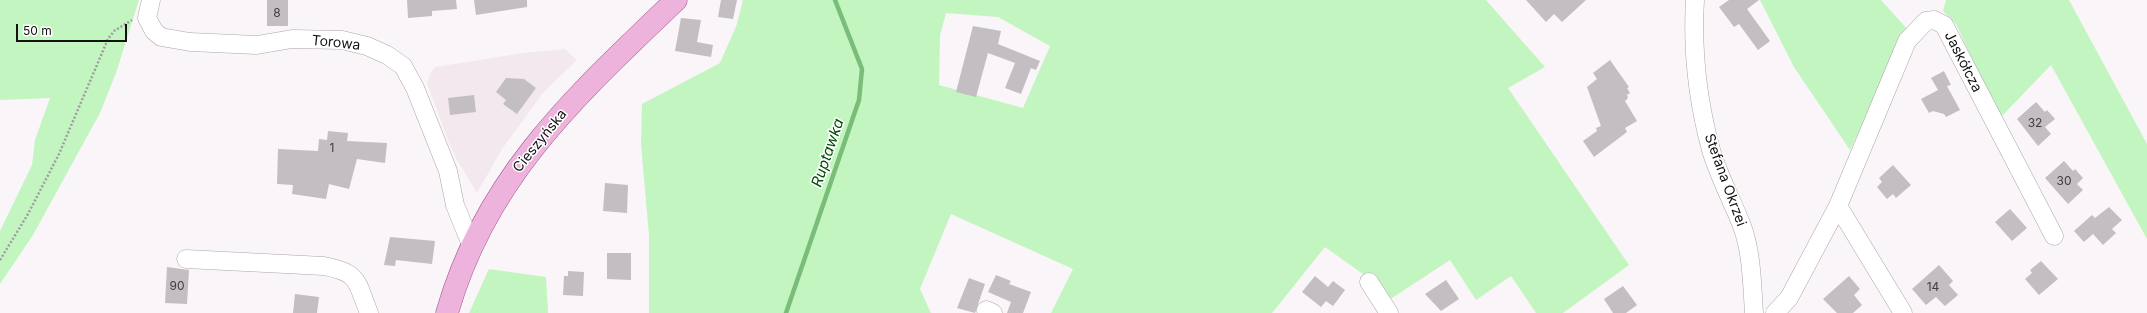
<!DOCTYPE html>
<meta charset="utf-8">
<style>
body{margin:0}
#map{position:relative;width:2147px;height:313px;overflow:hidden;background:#faf5f8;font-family:Inter,sans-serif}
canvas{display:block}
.scale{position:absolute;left:16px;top:24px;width:111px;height:18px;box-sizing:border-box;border:2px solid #131112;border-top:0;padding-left:5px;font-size:12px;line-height:14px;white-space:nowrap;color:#131112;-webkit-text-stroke:3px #fff;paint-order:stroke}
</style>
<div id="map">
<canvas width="2147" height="313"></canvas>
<div class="scale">50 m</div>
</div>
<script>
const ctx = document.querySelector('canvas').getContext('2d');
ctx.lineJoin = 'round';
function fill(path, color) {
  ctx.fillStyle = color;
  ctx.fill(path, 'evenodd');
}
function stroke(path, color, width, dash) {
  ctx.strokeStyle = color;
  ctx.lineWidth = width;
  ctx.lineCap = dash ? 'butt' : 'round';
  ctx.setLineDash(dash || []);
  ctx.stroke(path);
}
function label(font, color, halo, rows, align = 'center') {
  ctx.font = font + ' Inter,sans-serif';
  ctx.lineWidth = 3;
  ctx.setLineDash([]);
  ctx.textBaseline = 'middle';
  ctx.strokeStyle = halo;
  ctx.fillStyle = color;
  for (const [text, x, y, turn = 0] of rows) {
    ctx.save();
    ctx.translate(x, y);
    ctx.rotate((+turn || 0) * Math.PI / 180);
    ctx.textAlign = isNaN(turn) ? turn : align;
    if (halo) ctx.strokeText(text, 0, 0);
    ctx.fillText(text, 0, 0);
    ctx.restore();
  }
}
fill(new Path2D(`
 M565 49 577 60 543 93 502 149 477 193 456 158 449 143 427 83 431 73 435 67 523 53Z`), '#f4e8ef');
fill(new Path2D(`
 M0 0H139L116 73 100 113 33 235 0 284V231L32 165 35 140 50 98 0 100Z
 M743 0H1486L1545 67 1508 88 1629 265 1563 313H1536L1511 276 1476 300 1450 260 1389 300 1367 277 1325 247 1272 313H1051L1073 269 951 214 920 289 931 313H649V235L641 144 642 104 720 63 737 24ZM946 13 998 17 1050 46 1023 108 939 85 940 36Z
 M1760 0H1881L1908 30 1850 150 1794 67Z
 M1946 0H2069L2147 144V239L2051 65 2000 118 1956 24 1943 11Z
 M489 269 546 277 548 313H469Z`), '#c3f5c1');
stroke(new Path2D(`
 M786 313 859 100 862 69 835 0`), '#7abd79', 4.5);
fill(new Path2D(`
 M267 0H288V26H267Z
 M407 0H456L457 9 432 11V16L408 18Z
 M474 0H527V7L476 15Z
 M721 0H737L733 19 718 17Z
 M1526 0H1586L1562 22 1554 14 1546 22Z
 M1729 0H1759L1747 9 1770 41 1758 50 1739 24 1734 27 1719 7Z
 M681 18 701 20 697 42 713 45 711 57 675 51Z
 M973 26 1001 31 998 44 1040 61 1036 70 1031 68 1021 94 1005 88 1015 63 988 53 976 97 956 92Z
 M1610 60 1629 87 1627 88 1630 93 1627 95 1628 98 1625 101 1637 121 1625 128 1627 132 1594 157 1583 141 1597 131 1596 128 1601 126 1587 87 1597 79 1593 73Z
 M1944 71 1951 85 1947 86 1960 110 1946 117 1944 114 1933 111 1929 113 1921 99 1938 90 1931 78Z
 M506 78 524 79 536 88 517 114 503 104 506 100 496 92Z
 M474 95 476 112 450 115 448 98Z
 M2036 102 2045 112 2047 110 2055 119 2045 127 2051 134 2038 146 2017 119Z
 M328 131 348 133 347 141 387 143 385 163 357 159 349 189 329 184 326 199 292 194 293 185 277 184 278 149 318 151 319 139 327 140Z
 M2064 161 2073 171 2075 169 2083 178 2077 184 2083 190 2068 204 2045 178Z
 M1893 165 1911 185 1896 198 1893 194 1887 199 1877 187 1882 182 1879 178Z
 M605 183 628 185 627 213 603 211Z
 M2109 207 2122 220 2112 229 2116 233 2103 245 2093 234 2084 242 2074 231 2092 215 2095 218Z
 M2010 209 2027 228 2012 241 1995 222Z
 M390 237 435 241 432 264 396 260 395 266 384 265Z
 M607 253H631V280L607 279Z
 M2041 261 2058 279 2039 295 2025 279 2032 273 2030 270Z
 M1939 265 1953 281 1949 285 1958 295 1945 306 1936 297 1926 305 1912 289Z
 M167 267 189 270 187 304 165 303Z
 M568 271 584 272 583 296 563 295 564 276H568Z
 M996 275 1011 281 1009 284 1031 292 1023 313H1007L1011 302 988 292Z
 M1315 276 1328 287 1333 281 1345 290 1333 306 1326 301 1321 307 1302 292Z
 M1849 276 1860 289 1854 295 1862 305 1853 313H1837L1823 299Z
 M969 278 985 284 975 313 957 308Z
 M1446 280 1459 299 1441 311 1425 294Z
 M1623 286 1637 305 1626 313H1613L1604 299Z
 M295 294 319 297 317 313H293Z`), '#c3bec1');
const minor = new Path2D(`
 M151 0 147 18 154 31 161 37 190 42 257 45 292 39 342 40 367 46 387 55 403 66 415 88 448 171 455 205 472 247
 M1695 0C1692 50 1698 102 1711 150 1719 177 1732 200 1742 226 1752 253 1752 285 1754 313
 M1838 206 1903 313
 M186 259 324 266C360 273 356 281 369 313
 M1369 282 1389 313
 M986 310 993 313
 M1775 313 1789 298 1838 206 1907 41 1926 21 1934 20 1944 25 2054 236`);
const major = new Path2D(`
 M447 313C486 176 577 95 676 0`);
stroke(minor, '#aba6a9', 19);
stroke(major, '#995986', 23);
stroke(new Path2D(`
 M0 260 28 214 59 154 108 39 114 31 132 20`), '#a09c9f', 2.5, [2, 2]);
stroke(minor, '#fff', 18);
stroke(major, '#edb3dc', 22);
label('12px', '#3f3c3e', null, [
 ["8",277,13],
 ["32",2035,123],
 ["1",332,148],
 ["30",2064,181],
 ["90",177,286],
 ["14",1933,287]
]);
label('14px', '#131112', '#fff', [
 ["Torowa",336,43,6],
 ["Jaskółcza",1963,62,63],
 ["Cieszyńska",540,141,-51],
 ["Stefana Okrzei",1725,180,70]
]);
label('italic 15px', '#004c07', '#fff', [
 ["Ruptawka",828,153,-71]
]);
</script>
